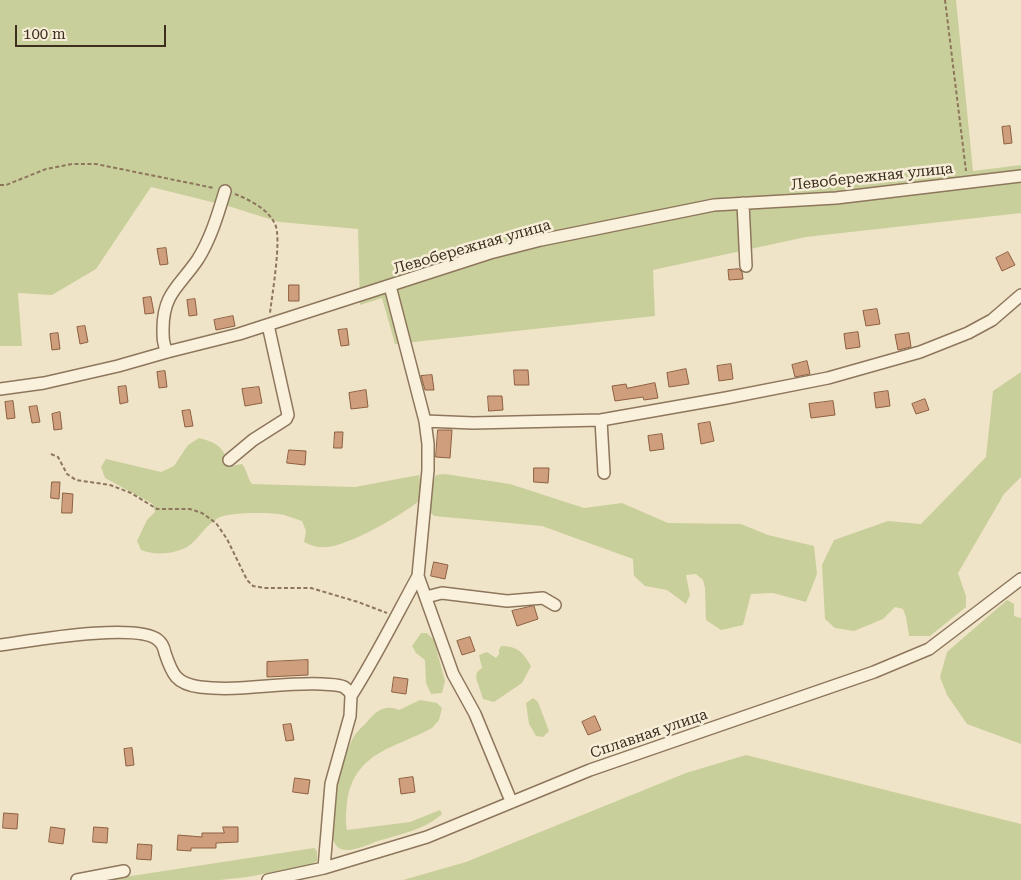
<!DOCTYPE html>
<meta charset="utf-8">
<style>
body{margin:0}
#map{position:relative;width:1021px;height:880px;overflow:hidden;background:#f0e4c8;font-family:"Roboto Serif",serif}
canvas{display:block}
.scale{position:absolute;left:15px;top:25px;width:151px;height:22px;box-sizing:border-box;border:2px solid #3d2e20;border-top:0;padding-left:6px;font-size:15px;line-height:18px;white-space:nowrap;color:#3d2e20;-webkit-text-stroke:4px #f7eed8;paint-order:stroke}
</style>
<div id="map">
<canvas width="1021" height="880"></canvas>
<div class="scale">100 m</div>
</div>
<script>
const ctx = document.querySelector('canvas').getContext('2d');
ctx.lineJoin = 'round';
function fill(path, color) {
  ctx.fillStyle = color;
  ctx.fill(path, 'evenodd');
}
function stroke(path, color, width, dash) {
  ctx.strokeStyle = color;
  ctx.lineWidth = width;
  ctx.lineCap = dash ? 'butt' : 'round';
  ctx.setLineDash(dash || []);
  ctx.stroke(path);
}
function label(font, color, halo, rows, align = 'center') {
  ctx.font = font + ' "Roboto Serif",serif';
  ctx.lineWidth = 5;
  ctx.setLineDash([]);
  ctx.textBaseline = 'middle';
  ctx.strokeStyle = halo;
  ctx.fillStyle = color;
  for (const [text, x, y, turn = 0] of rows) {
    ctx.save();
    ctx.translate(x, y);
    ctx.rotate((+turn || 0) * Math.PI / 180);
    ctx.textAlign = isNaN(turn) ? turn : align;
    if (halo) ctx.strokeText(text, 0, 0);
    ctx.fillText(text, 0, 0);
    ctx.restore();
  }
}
fill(new Path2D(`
 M0 0H956L973 171 1021 165V213L806 237 653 270 655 316 395 344 382 298 360 305 358 229 279 222 228 206 151 187 96 269 52 295 18 293 22 346H0Z
 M1021 372V477L1004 494 958 573 966 596V607L930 636H909L906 617 903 609 895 607 883 619 854 631 835 628 825 619 822 565 834 540 888 521 921 524 986 457 993 391Z
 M199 438C220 444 221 446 231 466L242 464C247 470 247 477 252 484L355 487 419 475 421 485 419 501C402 515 348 546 327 547 318 548 312 546 304 542L306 531 302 521C296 519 290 517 284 515 272 512 228 512 218 518 206 525 199 538 190 545 177 554 155 556 141 550L137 541 147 520 155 512 153 504 105 478 101 467 106 459 161 472 174 466 188 445Z
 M445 474 510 484 584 508 622 503 668 523 741 524 768 535 814 546 817 574 806 602 773 593 751 594 743 625 721 630 706 620 705 588 703 580 696 574 686 575 690 595 686 604 667 590 645 586 634 576 633 559 542 526 434 516 430 512 433 482 436 475Z
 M1007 600 1014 604V616L1021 618V744L967 724 947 695 940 677 947 652Z
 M421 633H427L434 640 445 681 442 693 431 694 426 683 425 660 416 653 412 646Z
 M501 646C517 646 523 652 531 666L522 683 494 702 483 699 476 678 477 672 482 668 479 655 487 652 496 658 499 654V650Z
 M533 698 538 702 549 731 543 737 536 736 529 724 526 703Z
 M420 700 437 703 442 708 439 720 432 728C393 749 354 752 347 803 346 813 345 821 347 830L410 822 440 810 442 814C426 829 399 835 378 841 369 844 351 853 341 849 318 840 344 756 352 740 355 733 362 727 367 722 376 711 385 704 399 710Z
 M746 755 1021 824V880H403L466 862 686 773Z
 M314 848 317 851V861L310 865 248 877 220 880H105Z`), '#c9cf9b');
const building = new Path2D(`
 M1010 126 1012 143 1004 144 1002 127Z
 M166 248 168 264 160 265 157 249Z
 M1008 252 1015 265 1002 271 996 258Z
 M739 269 742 272 743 279 729 280 728 270Z
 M289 285H299V301H289Z
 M151 297 154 313 145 314 143 298Z
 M195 299 197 315 189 316 187 300Z
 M877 309 880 324 866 326 863 311Z
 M233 316 235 326 216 330 214 320Z
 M85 326 88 342 80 344 77 327Z
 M347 329 349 345 341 346 338 330Z
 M858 332 860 347 846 349 844 334Z
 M58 333 60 349 52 350 50 334Z
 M909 333 911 347 898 350 895 335Z
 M807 361 810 374 795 377 792 365Z
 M731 364 733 379 719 381 717 366Z
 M686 369 689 384 669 387 667 373Z
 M514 370H528L529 385H515Z
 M165 371 167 387 159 388 157 372Z
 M432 375 434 390H425L421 376Z
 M655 383 658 398 644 400 643 397 615 401 612 386 626 384 627 388Z
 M126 386 128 402 120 404 118 387Z
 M259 387 262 403 245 406 242 389Z
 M366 390 368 407 351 409 349 393Z
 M888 391 890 406 876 408 874 393Z
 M488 396H502L503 410 489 411Z
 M925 399 929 410 916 414 912 404Z
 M13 401 15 418 7 419 5 402Z
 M833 401 835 415 811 418 809 404Z
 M37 406 40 422 32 423 29 407Z
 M190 410 193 426 185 427 182 411Z
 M60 412 62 429 54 430 52 414Z
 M710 422 714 441 701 444 698 424Z
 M438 430H452L450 458 436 457Z
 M335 432H343L342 448H334Z
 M662 434 664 449 650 451 648 436Z
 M289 450 306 451 305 465 287 463Z
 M534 468H549L548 483 534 482Z
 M52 482H60L59 499 51 498Z
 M63 493 73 494 72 513H62Z
 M434 562 448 565 445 579 431 576Z
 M534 606 538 619 517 626 512 611Z
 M470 637 475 651 462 655 457 641Z
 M308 660V675L267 677V662Z
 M394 677 408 679 406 694 392 692Z
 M595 716 601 730 588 735 582 722Z
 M291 724 294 740 286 741 283 725Z
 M132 748 134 765 126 766 124 749Z
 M413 777 415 792 401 794 399 779Z
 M295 778 310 780 308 794 293 792Z
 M4 813 18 814 17 829 3 828Z
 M51 827 65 829 63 844 49 842Z
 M94 827 108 828 107 843 93 842Z
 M223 827H238V842L216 843V848H191V851L177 850 178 835 202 837V833H224Z
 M138 844 152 845 151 860 137 859Z`);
fill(building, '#cf9f7d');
stroke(building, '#8d5f41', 1);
const minor = new Path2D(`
 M743 203 746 266
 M390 286 425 421 428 444V470L418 576 453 674 475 714 511 801
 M167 352C163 344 163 338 163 329 163 293 180 286 198 259 211 238 218 214 225 191
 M0 389 44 383 118 366 167 352 239 334 490 253 541 240 714 205 836 198 1021 176
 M601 420 604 473
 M425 421 473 423 601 420 726 398 828 378 920 352 968 333 992 320 1021 295
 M229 460 253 440 286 419 288 415 268 325
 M426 597 442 593 507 601 543 598 555 605
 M0 645C30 641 137 622 158 640 162 643 164 648 165 653 172 674 176 684 200 687 240 692 281 682 322 684 329 685 337 684 344 687L350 692 351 696 350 716 331 784 324 868
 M351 696C376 657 396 616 418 576
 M77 880 124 871
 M268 880 324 868 427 837 590 770 874 672 929 649 1021 579`);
stroke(minor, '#8d765c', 14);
stroke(new Path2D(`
 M945 0 966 171
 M0 185H6L46 169 72 164H96L214 188
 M235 194C250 200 268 209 275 224 282 238 272 295 270 313
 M51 454 58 457 67 474 76 480 110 485 131 493 157 509H190L202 513 216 523 227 539 247 580 253 586 265 588H311L358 602 387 613`), '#8d765c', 2, [4, 2.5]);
stroke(minor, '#faf1dc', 11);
label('15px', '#3d2e20', '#f7eed8', [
 ["Левобережная улица",872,177,-6],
 ["Левобережная улица",472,247,-16],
 ["Сплавная улица",649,734,-19]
]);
</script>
